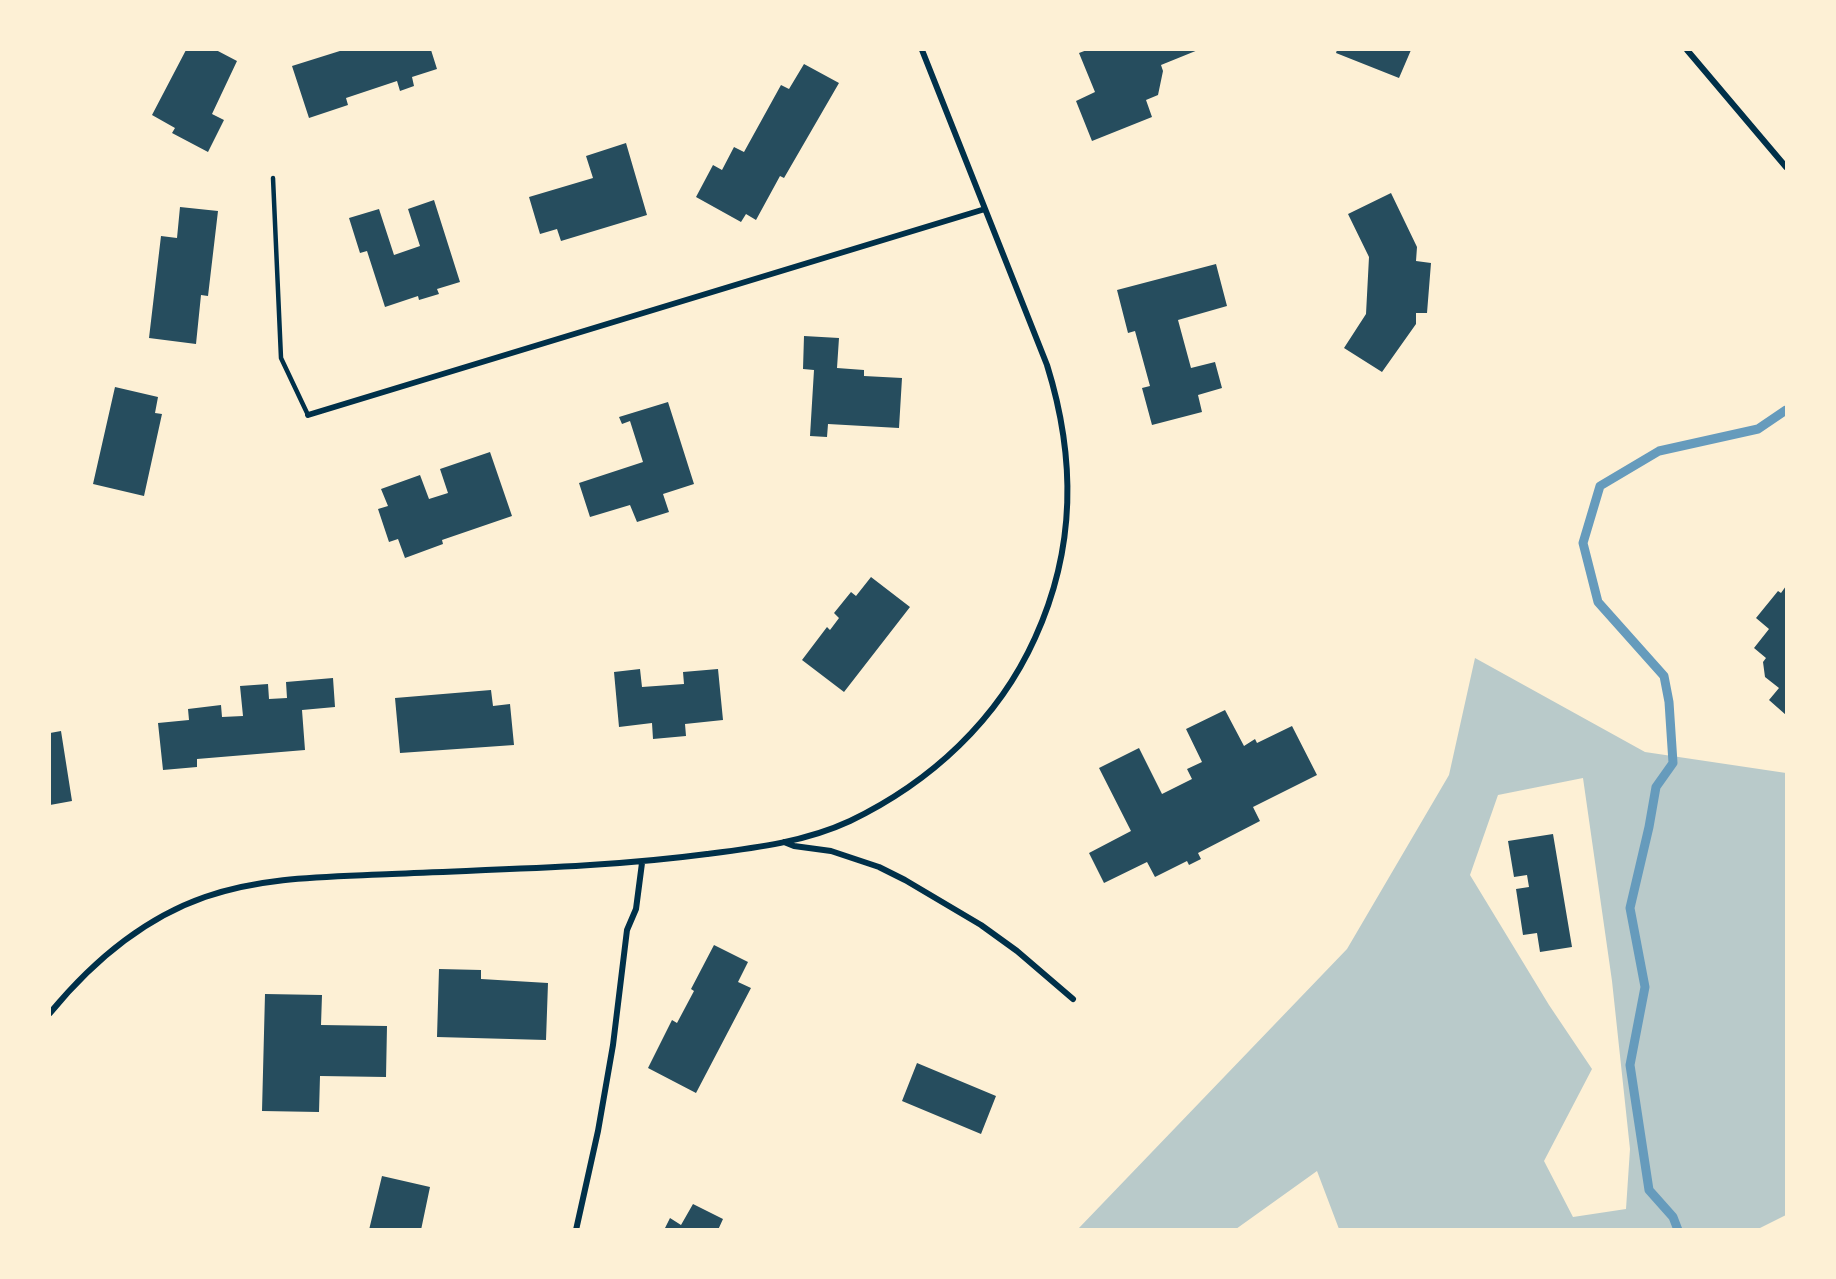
<!DOCTYPE html>
<style>
body{margin:0}
#map{position:relative;width:1836px;height:1279px;overflow:hidden;background:#fdf0d5;font-family:"Open Sans",sans-serif}
canvas{display:block}
.frame{position:absolute;inset:0;border:51px solid #fdf0d5;pointer-events:none}
</style>
<div id="map">
<canvas width="1836" height="1279"></canvas>
<div class="frame"></div>
</div>
<script>
const ctx = document.querySelector('canvas').getContext('2d');
ctx.lineJoin = 'round';
function fill(path, color) {
  ctx.fillStyle = color;
  ctx.fill(path, 'evenodd');
}
function stroke(path, color, width, dash) {
  ctx.strokeStyle = color;
  ctx.lineWidth = width;
  ctx.lineCap = dash ? 'butt' : 'round';
  ctx.setLineDash(dash || []);
  ctx.stroke(path);
}
fill(new Path2D(`
 M1475 658 1645 752 1786 773V1215L1756 1230 1339 1229 1317 1171 1236 1229H1078L1347 949 1449 775ZM1583 778 1612 981 1630 1149 1626 1209 1573 1217 1544 1161 1592 1069 1549 1005 1470 875 1498 795Z`), '#b9caca');
stroke(new Path2D(`
 M1678 1230 1673 1217 1649 1190 1630 1065 1645 987 1630 908 1649 827 1656 787 1673 763 1669 702 1664 676 1598 602 1583 543 1600 486 1659 451 1758 429 1786 410`), '#669bbc', 9);
fill(new Path2D(`
 M186 50H216L237 61 212 114 224 120 208 152 172 133 175 128 152 115Z
 M343 50H431L437 69 412 77 414 86 400 91 397 81 346 98 348 105 309 118 292 66Z
 M1087 50H1198L1161 65 1163 71 1158 95 1146 100 1152 117 1092 141 1076 101 1095 92 1079 53Z
 M1337 50H1411L1399 78 1336 53Z
 M804 64 839 83 784 178 780 176 756 220 746 214 741 222 696 197 713 165 722 170 734 147 744 152 781 85 789 89Z
 M626 143 647 215 561 241 557 229 540 234 529 197 593 178 586 156Z
 M1391 193 1417 247 1416 261 1431 263 1427 313H1416V324L1382 372 1344 348 1366 314 1369 257 1348 214Z
 M434 200 460 282 437 289 439 294 419 300 418 296 385 307 367 251 360 253 349 218 379 209 394 255 420 246 408 209Z
 M180 207 218 211 208 296 201 295 196 344 149 338 161 236 177 238Z
 M1216 264 1227 306 1178 320 1191 368 1215 362 1222 388 1198 395 1202 412 1152 425 1142 388 1150 386 1135 331 1128 333 1117 290Z
 M804 336 839 338 837 368 864 370V376L902 378 899 428 828 424 827 437 810 436 814 370 803 369Z
 M115 387 158 397 155 413 162 414 144 496 93 484Z
 M668 402 694 484 663 494 669 512 637 522 630 505 590 517 579 483 643 462 630 421 622 424 619 417Z
 M490 452 512 516 442 540 443 544 405 558 398 539 389 542 378 509 388 506 381 489 420 475 429 499 448 493 440 469Z
 M871 577 910 607 844 692 802 660 827 627 830 630 839 618 834 613 851 592 856 596Z
 M1786 586V715L1769 700 1779 688 1765 677 1763 662 1766 658 1754 648 1769 629 1756 618 1778 591 1781 593Z
 M640 669 642 687 684 684 683 672 718 669 723 720 685 724 686 736 653 739 652 723 619 727 614 672Z
 M333 678 335 707 302 710 305 750 197 759V767L163 770 158 723 189 720 188 709 221 705 222 717 243 716 240 686 268 684 269 699 287 698 286 682Z
 M491 690 493 706 510 704 514 745 400 753 395 698Z
 M1225 710 1244 746 1255 739 1257 743 1292 726 1317 775 1253 807 1260 821 1198 853 1201 859 1189 865 1187 861 1155 877 1147 862 1104 883 1089 853 1131 831 1099 768 1139 748 1162 794 1192 779 1187 769 1202 762 1186 729Z
 M61 731 72 801 50 805V733Z
 M1553 834 1572 947 1540 952 1537 933 1523 935 1516 889 1529 887 1527 875 1514 877 1508 841Z
 M714 945 748 962 738 982 751 988 696 1093 648 1068 672 1020 677 1023 694 991 691 989Z
 M439 969 481 970V979L548 983 546 1040 437 1037Z
 M265 994 322 995 321 1025 387 1026 386 1077 320 1076 319 1112 262 1111Z
 M917 1063 996 1096 981 1134 902 1101Z
 M382 1176 430 1187 421 1230H369Z
 M693 1204 723 1219 718 1230H664L670 1218 681 1225Z`), '#264d5e');
stroke(new Path2D(`
 M273 178 281 358 308 415`), '#003049', 4.5);
stroke(new Path2D(`
 M1687 50 1786 167
 M308 415 985 209
 M784 842 794 846 831 851 879 867 905 880 981 925 1017 951 1073 999
 M50 1013C92 962 142 919 205 897 265 876 329 877 392 874 497 869 602 868 707 854 755 848 805 842 850 821 931 782 998 720 1035 638 1076 548 1076 458 1047 365L922 50
 M576 1230 598 1131 613 1045 627 930 636 909 642 863`), '#003049', 6);
</script>
